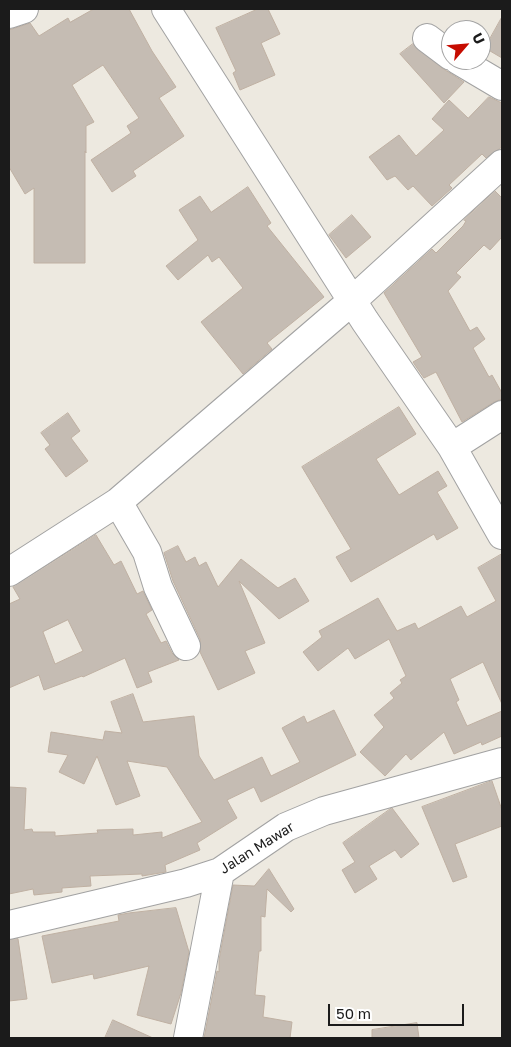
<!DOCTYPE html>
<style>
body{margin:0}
#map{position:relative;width:511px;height:1047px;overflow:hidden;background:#ede9e0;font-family:"Golos Text",sans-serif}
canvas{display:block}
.frame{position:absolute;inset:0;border:10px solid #1b1b1b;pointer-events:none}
.north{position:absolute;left:441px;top:20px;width:50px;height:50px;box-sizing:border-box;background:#fff;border:1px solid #a4a4a4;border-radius:50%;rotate:63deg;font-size:14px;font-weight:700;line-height:20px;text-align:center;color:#1b1b1b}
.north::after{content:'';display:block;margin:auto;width:18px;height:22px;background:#c60c00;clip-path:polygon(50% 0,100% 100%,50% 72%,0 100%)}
.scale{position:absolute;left:328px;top:1004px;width:136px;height:22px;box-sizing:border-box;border:2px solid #1b1b1b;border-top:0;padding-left:6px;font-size:15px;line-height:18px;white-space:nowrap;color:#1b1b1b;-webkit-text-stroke:4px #fff;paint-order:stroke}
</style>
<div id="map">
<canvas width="511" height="1047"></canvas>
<div class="frame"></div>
<div class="north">U</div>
<div class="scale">50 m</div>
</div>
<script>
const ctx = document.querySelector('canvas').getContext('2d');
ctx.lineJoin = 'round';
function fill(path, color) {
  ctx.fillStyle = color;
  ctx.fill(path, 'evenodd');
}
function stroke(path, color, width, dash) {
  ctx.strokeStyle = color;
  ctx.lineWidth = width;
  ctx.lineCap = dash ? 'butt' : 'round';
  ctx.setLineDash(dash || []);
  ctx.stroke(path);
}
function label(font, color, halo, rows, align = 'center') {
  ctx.font = font + ' "Golos Text",sans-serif';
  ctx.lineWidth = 5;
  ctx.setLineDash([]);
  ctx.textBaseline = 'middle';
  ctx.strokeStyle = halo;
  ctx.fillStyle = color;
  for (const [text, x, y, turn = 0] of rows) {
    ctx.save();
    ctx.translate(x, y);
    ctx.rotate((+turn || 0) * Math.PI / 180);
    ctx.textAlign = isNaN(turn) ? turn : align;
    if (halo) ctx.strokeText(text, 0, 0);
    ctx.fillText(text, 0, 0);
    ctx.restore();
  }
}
const building = new Path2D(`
 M94 9H129L152 51 176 87 159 98 184 136 133 171 136 176 112 192 91 160 131 133 127 126 139 118 103 65 72 85 94 122 86 126V153L85 151V263H34V188L25 194 9 167V30L30 23 39 36 68 18 70 22Z
 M258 9H268L280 34 261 43 275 75 240 90 233 73 236 71 216 28Z
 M502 17V58L485 48Z
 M413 44 442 68 464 82 444 103 400 54Z
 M489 97 502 103V147L486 158 482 154 449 185 452 188 432 206 413 186 408 190 395 176 387 180 369 157 399 135 416 156 444 130 432 119 449 100 468 118Z
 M248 187 271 223 267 226 324 297 267 343 272 349 243 374 201 322 243 288 219 257 212 262 208 255 178 280 166 266 198 240 179 210 200 196 211 212Z
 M495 191 502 198V237L490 250 484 245 456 273 461 277 448 291 470 331 477 327 485 339 473 348 489 377 492 375 502 393V399L494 402 462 422 436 372 424 378 417 368 413 362 422 357 384 293 432 249 436 253 463 226 466 221 464 220Z
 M352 215 371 237 346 258 329 235Z
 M399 407 416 434 376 459 399 495 438 471 447 486 437 492 458 528 437 540 434 534 351 582 336 557 351 549 302 467Z
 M68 413 80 431 71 438 88 461 66 477 45 449 50 445 41 433Z
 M96 535 114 565 121 561 137 594 143 591 152 610 146 614 161 643 166 641 172 653 179 660 148 672 152 682 137 688 125 658 83 677 82 676 44 690 39 675 9 688V604L20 599 13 587ZM68 620 83 651 55 664 43 632Z
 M178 546 186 562 195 557 199 566 206 562 218 587 241 559 278 588 295 578 309 601 279 619 239 581 265 643 245 651 255 673 218 690 200 652V639L173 581 164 553Z
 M502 554V704L483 662 450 679 459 700 456 702 467 726 502 711V736L482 745 481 742 454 754 444 732 411 760 406 754 385 776 360 752 384 727 374 715 394 698 390 693 402 683 400 680 406 676 389 639 355 659 348 648 318 671 303 652 322 637 319 631 378 598 397 631 415 623 418 629 461 606 467 617 496 601 478 568Z
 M133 694 143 722 194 716 199 756 214 780 262 757 271 776 300 762 282 728 304 716 307 723 334 710 356 755 261 802 254 787 227 800 237 818 197 843 200 850 165 865 166 872 142 876V874L90 876 91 886 62 888V892L34 895 33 889 9 894V787L26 788 24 830 32 829 33 832H55V836L98 833 97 830 133 829V835L162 832V838L202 822 167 767 127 761 140 796 116 805 97 756 84 784 59 772 68 755 48 752 51 732 103 740 105 731 122 733 111 702Z
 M492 781 502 810V826L455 844 467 877 453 882 422 807Z
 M392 808 419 844 401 858 395 850 369 866 377 879 355 893 342 870 355 862 343 843Z
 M269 869 294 909 291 912 267 889 265 917 261 916V951H259L255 995 265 996 263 1017 292 1022 290 1038H204L217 971 219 972V960L233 885 254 886Z
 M176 908 189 952 181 993 171 1024 137 1015 149 966 94 979 93 974 52 983 42 936 119 921 118 915 129 913Z
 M18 939 27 999 9 1001V940Z
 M113 1020 153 1038H105Z
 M417 1023 419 1038H372V1030Z`);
fill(building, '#c5bcb3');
stroke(building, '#bfb0a2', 1);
const minor = new Path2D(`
 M166 9 365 321 452 447 502 535
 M9 14 24 9
 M427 38 451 56
 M458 60 502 86
 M452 447 502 415
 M118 502 147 552 158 587 186 646
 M9 572 118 502 353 300 502 164
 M9 925 186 883 220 872 286 827 324 811 502 762
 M188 1038 220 872`);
stroke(minor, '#a2a2a2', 30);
stroke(minor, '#fff', 28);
label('14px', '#1b1b1b', '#fff', [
 ["Jalan Mawar",257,848,-32]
]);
</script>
